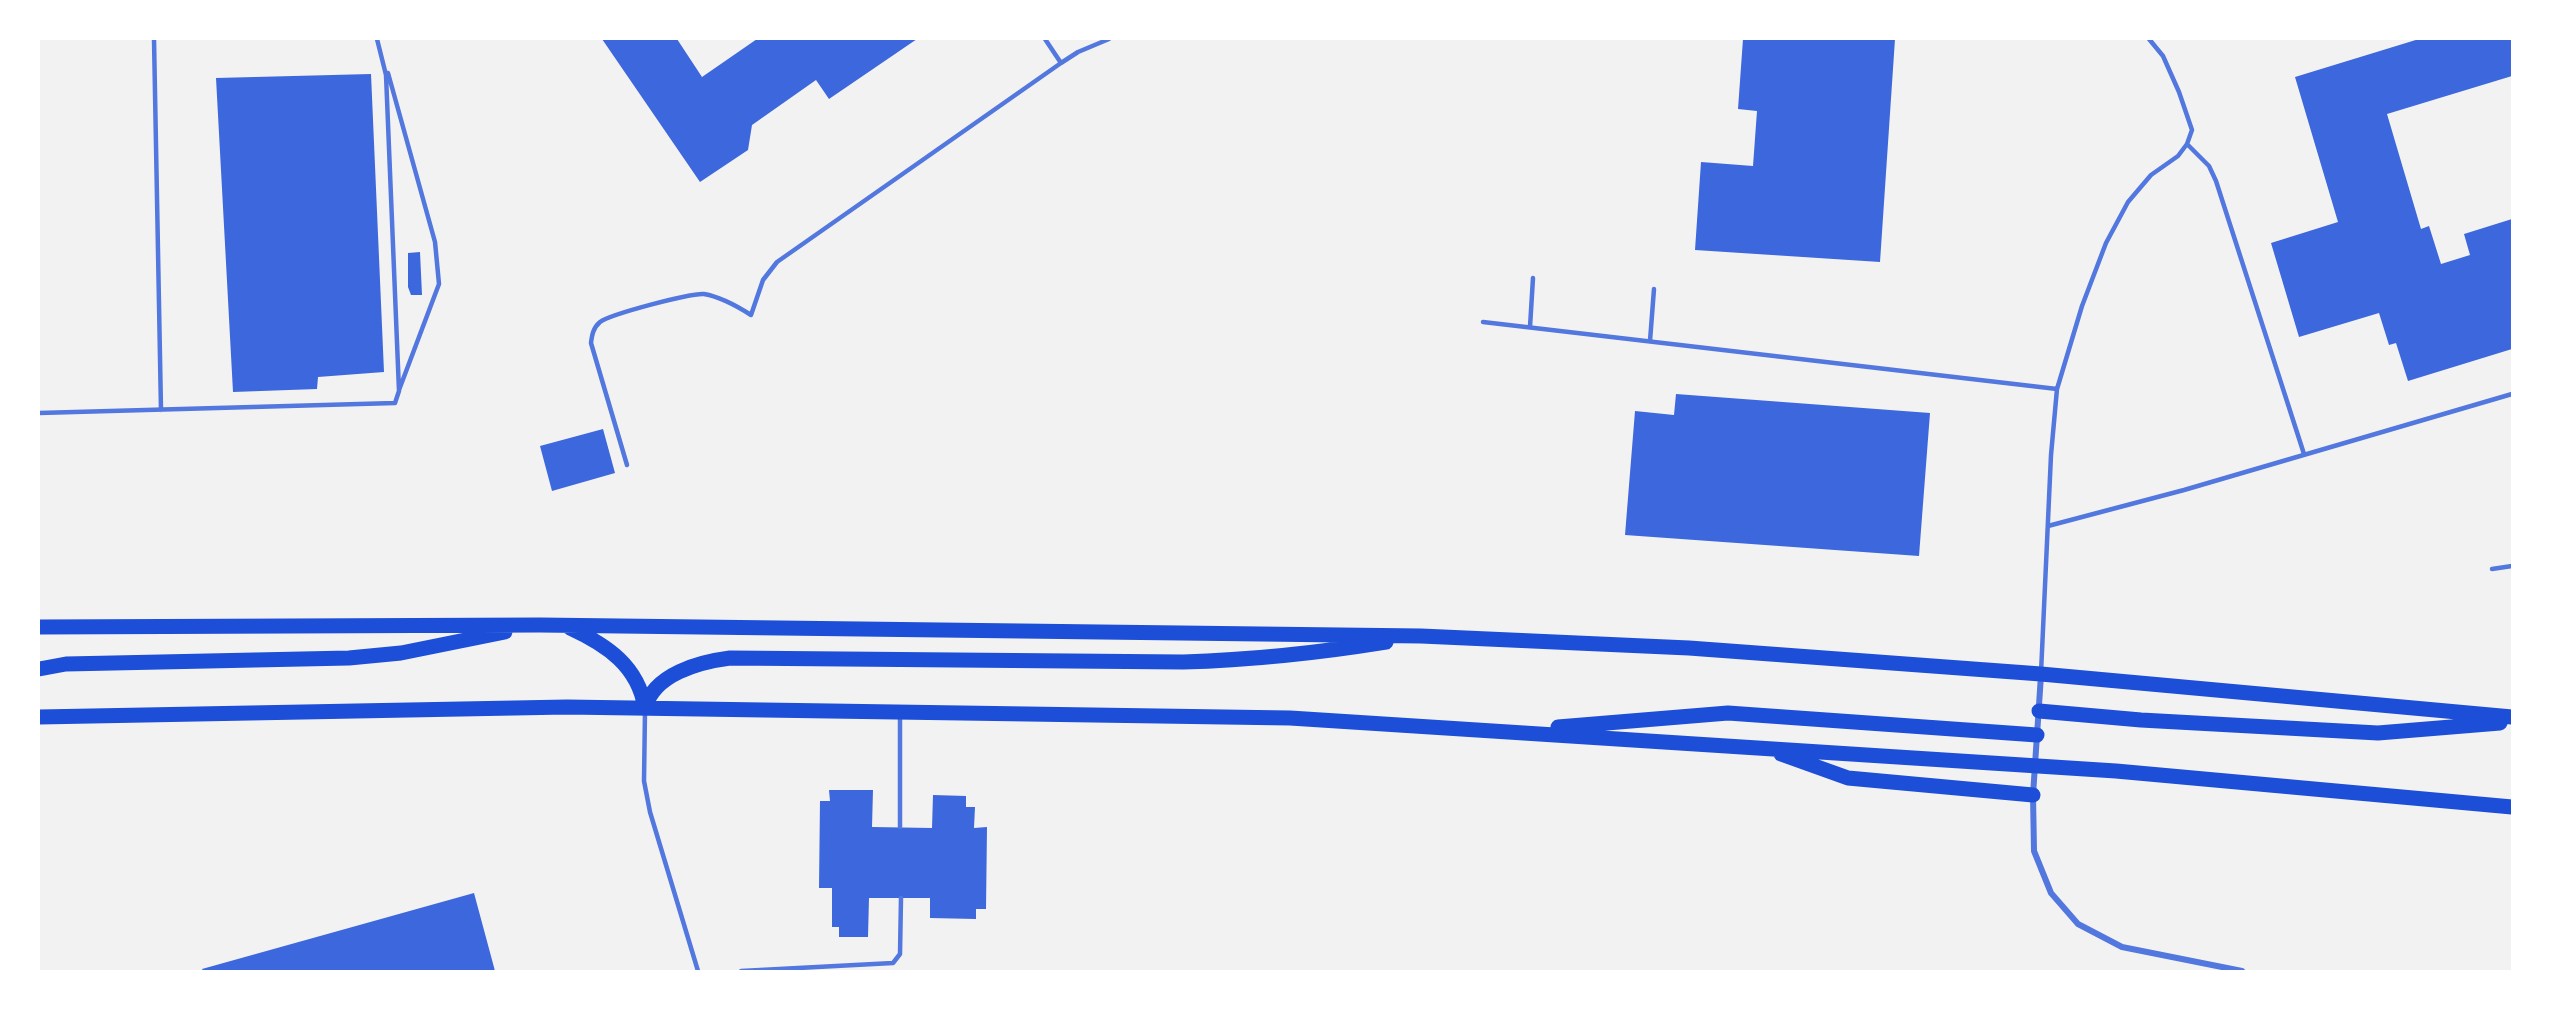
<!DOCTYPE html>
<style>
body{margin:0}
#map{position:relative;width:2551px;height:1010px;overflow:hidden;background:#f2f2f2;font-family:Overpass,sans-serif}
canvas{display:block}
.frame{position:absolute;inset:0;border:40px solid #fff;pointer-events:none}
</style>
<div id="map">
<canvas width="2551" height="1010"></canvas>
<div class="frame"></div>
</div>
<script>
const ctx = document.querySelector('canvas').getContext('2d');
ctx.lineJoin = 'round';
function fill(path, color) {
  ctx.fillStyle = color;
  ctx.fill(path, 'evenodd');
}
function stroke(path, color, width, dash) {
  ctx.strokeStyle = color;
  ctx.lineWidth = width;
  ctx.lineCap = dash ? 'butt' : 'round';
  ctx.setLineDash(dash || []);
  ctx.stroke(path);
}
fill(new Path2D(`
 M602 39H677L702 77 757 39H917L829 99 816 80 752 125 748 150 700 182Z
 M1743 39H1895L1880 262 1695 250 1701 162 1753 166 1757 111 1738 109Z
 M2419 39H2512V76L2387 114 2421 229 2429 226 2441 264 2470 255 2464 234 2512 219V349L2408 381 2396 343 2389 345 2379 313 2299 337 2271 243 2338 222 2295 77Z
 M371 74 384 372 318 377 317 389 233 392 216 78Z
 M420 252 422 295H411L408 287V253Z
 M1676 394 1930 413 1919 556 1625 535 1635 411 1674 415Z
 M603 429 615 473 552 491 540 446Z
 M829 790H873L872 827 932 828 933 795 966 796V807H975L974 828 987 827 986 909H976V919L930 918V898H869L868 937H839V927H832V888H819L820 801H830Z
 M474 893 495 971H203L202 969Z`), '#3d67dc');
stroke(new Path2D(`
 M154 39 161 410
 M1045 39 1061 63
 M388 73 435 242 439 284 399 390
 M2187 144 2209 166 2216 181 2304 454
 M1483 322 2057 389
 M1530 327 1533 278
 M1650 341 1654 289
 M39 413 395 403 399 391 386 75 377 39
 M627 465 591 343C592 335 593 328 600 322 611 314 690 293 704 294 721 297 737 306 751 315L763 280 777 262 1061 63 1078 52 1109 39
 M2048 526 2184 490 2512 394
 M2492 569 2512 566
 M2041 673 2051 455 2057 389 2082 306 2106 243 2128 202 2151 175 2178 156 2187 144 2192 130 2179 92 2163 56 2149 39
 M645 711 644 781 650 812 698 971
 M900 716V827
 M741 971 893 963 900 954 901 898`), '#5277de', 4.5);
stroke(new Path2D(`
 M2041 675 2033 795 2034 851 2051 893 2078 924 2122 947 2242 971`), '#5277de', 6);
stroke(new Path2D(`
 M39 627 540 625 1421 636 1689 648 2041 674 2512 717
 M570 628C607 645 638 666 645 708
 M39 669 66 664 349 658 401 653 505 632
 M645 708C654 674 699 662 730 658L1183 662C1252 660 1318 653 1386 642
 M2039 711 2141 720 2378 733 2500 723
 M39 717 567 707 1290 718 2116 771 2512 807
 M1558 727 1728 713 2037 735
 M1781 754 1848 778 2033 795`), '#1d4ed8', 15);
</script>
